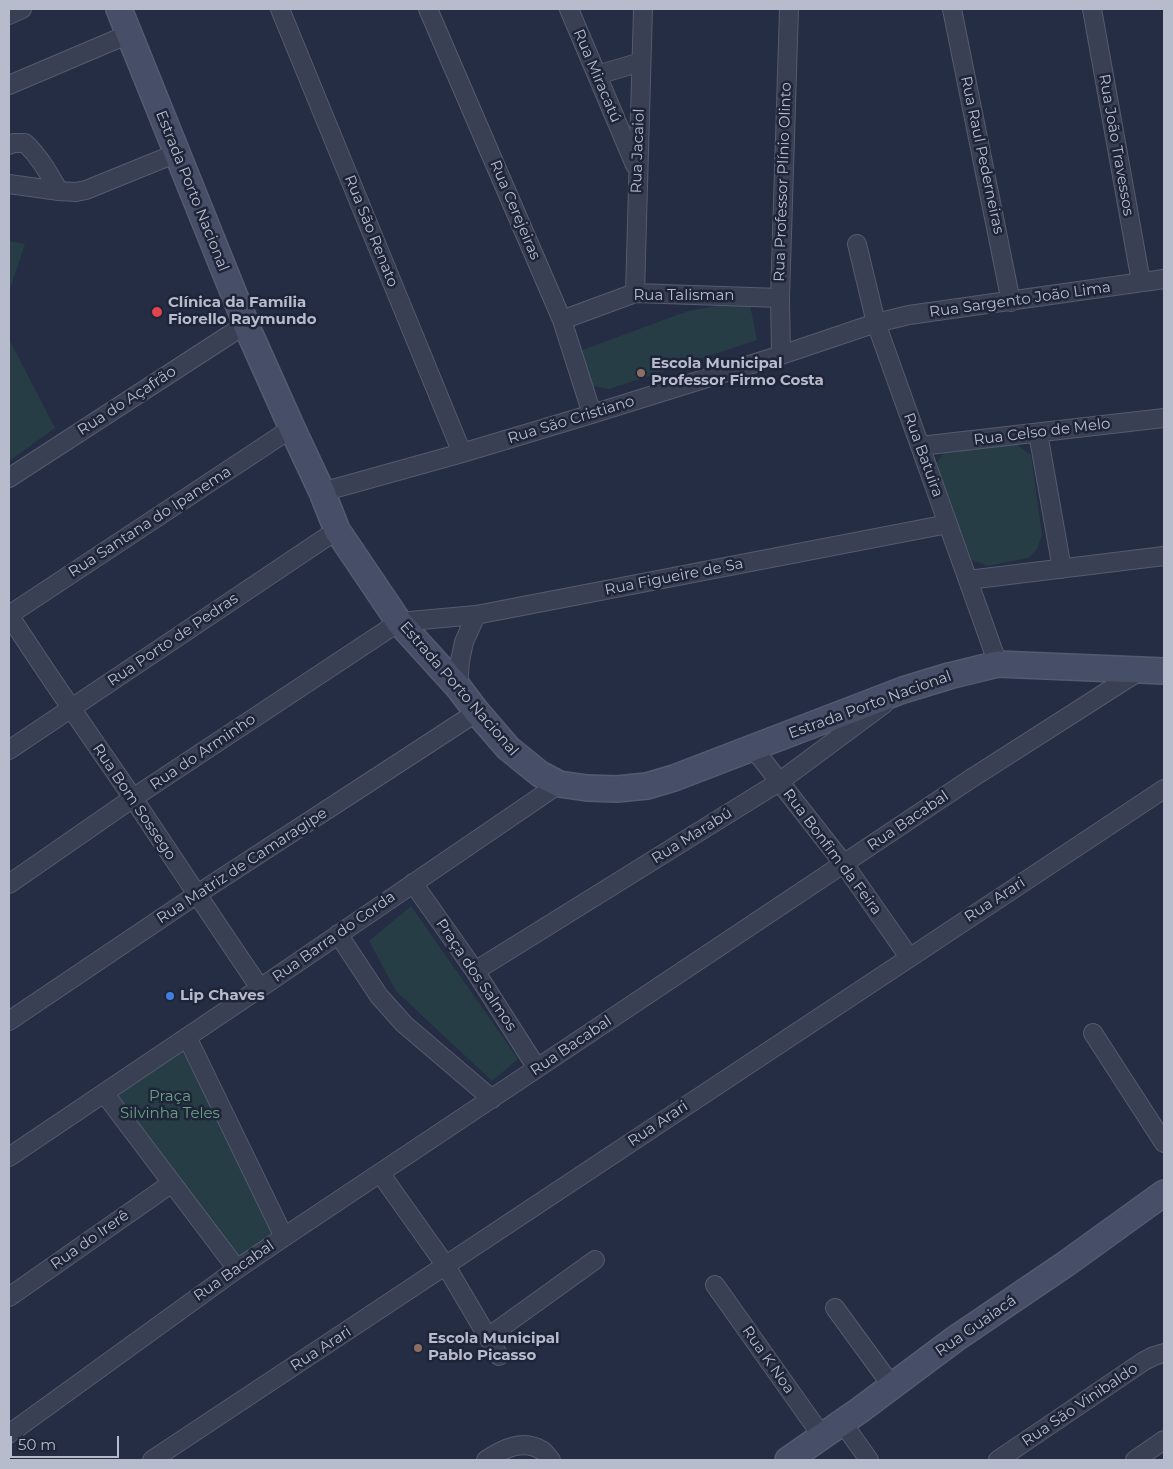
<!DOCTYPE html>
<meta charset="utf-8">
<style>
body{margin:0}
#map{position:relative;width:1173px;height:1469px;overflow:hidden;background:#252d44;font-family:Montserrat,sans-serif}
canvas{display:block}
.frame{position:absolute;inset:0;border:10px solid #b7bccd;pointer-events:none}
.scale{position:absolute;left:10px;top:1436px;width:109px;height:22px;box-sizing:border-box;border:2px solid #b7bccd;border-top:0;padding-left:6px;font-size:15px;line-height:18px;white-space:nowrap;color:#b7bccd;-webkit-text-stroke:4px #1e2539;paint-order:stroke}
</style>
<div id="map">
<canvas width="1173" height="1469"></canvas>
<div class="frame"></div>
<div class="scale">50 m</div>
</div>
<script>
const ctx = document.querySelector('canvas').getContext('2d');
ctx.lineJoin = 'round';
function fill(path, color) {
  ctx.fillStyle = color;
  ctx.fill(path, 'evenodd');
}
function stroke(path, color, width, dash) {
  ctx.strokeStyle = color;
  ctx.lineWidth = width;
  ctx.lineCap = dash ? 'butt' : 'round';
  ctx.setLineDash(dash || []);
  ctx.stroke(path);
}
function label(font, color, halo, rows, align = 'center') {
  ctx.font = font + ' Montserrat,sans-serif';
  ctx.lineWidth = 5;
  ctx.setLineDash([]);
  ctx.textBaseline = 'middle';
  ctx.strokeStyle = halo;
  ctx.fillStyle = color;
  for (const [text, x, y, turn = 0] of rows) {
    ctx.save();
    ctx.translate(x, y);
    ctx.rotate((+turn || 0) * Math.PI / 180);
    ctx.textAlign = isNaN(turn) ? turn : align;
    if (halo) ctx.strokeText(text, 0, 0);
    ctx.fillText(text, 0, 0);
    ctx.restore();
  }
}
fill(new Path2D(`
 M9 241 25 244 9 292Z
 M749 300 757 340 609 389 593 386 580 351 688 311Z
 M9 339 55 428 9 461Z
 M1012 441 1031 455 1042 535 1037 549 1028 558 988 566 972 560 938 476 937 462 945 451Z
 M411 906 518 1059 492 1081 396 991 369 941Z
 M183 1049 276 1234 237 1261 115 1094Z`), '#273d45');
const street = new Path2D(`
 M280 9 462 453
 M428 9 562 320 592 414
 M569 9 635 165
 M952 9 1011 302
 M1092 9 1141 282
 M9 15 22 9
 M597 75 641 62
 M9 85 129 34
 M9 145 14 143H25C40 157 49 174 59 191L9 184
 M59 191 76 192 86 190 177 153
 M857 244 876 323 998 664
 M635 293 643 9
 M562 320 635 293 780 298
 M781 355 780 298 789 9
 M1038 433 1062 569
 M920 446 1164 418
 M9 478 246 324
 M322 492 462 453 592 414 781 355 876 323 909 315 1164 279
 M968 580 1164 556
 M458 687 460 661 464 642 476 615
 M753 748 844 864 909 957
 M9 750 337 530
 M413 883 475 971 537 1068
 M9 884 133 798 399 622 476 615 948 524
 M338 934 379 996 404 1024 492 1099
 M475 971 779 782 884 704
 M260 988C217 925 175 861 133 798 91 737 49 677 9 615L292 428
 M9 1021 196 895 477 712
 M1093 1033 1164 1143
 M187 1037 284 1237
 M104 1093 237 1269
 M9 1157 260 988 559 784
 M380 1173 446 1266 499 1356
 M715 1285 822 1436
 M9 1297 172 1183
 M835 1308 892 1386
 M488 1337 595 1260
 M842 1422 869 1460
 M9 1434 237 1269 284 1237 972 778 1141 670
 M152 1460 1164 789
 M486 1460C503 1449 523 1438 543 1451 546 1453 548 1457 551 1460
 M998 1460 1144 1361 1154 1356 1164 1353
 M1135 1460 1164 1440`);
const secondary = new Path2D(`
 M119 9 250 334 292 428 322 492 337 530 399 622 458 687 477 712 508 748 540 774 559 784 587 788 617 789 647 786 674 778 903 690 949 676 998 664 1164 671
 M788 1460 860 1410 955 1339 1067 1263 1164 1193`);
stroke(street, '#555b6e', 20);
stroke(secondary, '#555b6e', 28);
stroke(street, '#394054', 18);
stroke(secondary, '#474e67', 25);
for (const [x, y, r, color] of [
 [157,312,6,"#e0444e"],
 [641,373,5,"#8d6e63"],
 [170,996,5,"#3f7fe0"],
 [418,1348,5,"#8d6e63"]
]) {
  const dot = new Path2D();
  dot.arc(x, y, r, 0, 2 * Math.PI);
  ctx.fillStyle = color;
  ctx.fill(dot);
  stroke(dot, '#1e2539', 2);
}
label('15px', '#b7bccd', '#1e2539', [
 ["Rua Miracatú",597,76,67],
 ["Rua João Travessos",1116,145,80],
 ["Rua Jacaiol",638,151,-88],
 ["Rua Raul Pederneiras",982,155,78],
 ["Rua Professor Plínio Olinto",783,182,-88],
 ["Estrada Porto Nacional",192,191,68],
 ["Rua Cerejeiras",515,210,67],
 ["Rua São Renato",371,231,68],
 ["Rua Talisman",684,296],
 ["Rua Sargento João Lima",1020,300,-8],
 ["Rua do Açafrão",127,401,-33],
 ["Rua São Cristiano",571,420,-17],
 ["Rua Celso de Melo",1042,432,-7],
 ["Rua Batuira",923,455,70],
 ["Rua Santana do Ipanema",150,522,-33],
 ["Rua Figueire de Sa",674,577,-11],
 ["Rua Porto de Pedras",173,640,-34],
 ["Estrada Porto Nacional",459,689,49],
 ["Estrada Porto Nacional",870,705,-20],
 ["Rua do Arminho",203,752,-34],
 ["Rua Bom Sossego",134,802,56],
 ["Rua Bacabal",908,821,-34],
 ["Rua Marabú",692,836,-32],
 ["Rua Bonfim da Feira",832,852,53],
 ["Rua Matriz de Camaragipe",242,866,-33],
 ["Rua Arari",995,900,-33],
 ["Rua Barra do Corda",334,937,-35],
 ["Praça dos Salmos",476,975,56],
 ["Rua Bacabal",571,1046,-34],
 ["Rua Arari",658,1124,-34],
 ["Rua do Irerê",90,1240,-35],
 ["Rua Bacabal",234,1271,-35],
 ["Rua Guaiacá",976,1326,-35],
 ["Rua Arari",321,1349,-33],
 ["Rua K Noa",768,1360,55],
 ["Rua São Vinibaldo",1080,1405,-34]
]);
label('bold 15px', '#b7bccd', '#1e2539', [
 ["Clínica da Família",168,303],
 ["Fiorello Raymundo",168,320],
 ["Escola Municipal",651,364],
 ["Professor Firmo Costa",651,381],
 ["Lip Chaves",180,996],
 ["Escola Municipal",428,1339],
 ["Pablo Picasso",428,1356]
], 'left');
label('15px', '#6ca080', '#1e2539', [
 ["Praça",170,1097],
 ["Silvinha Teles",170,1114]
]);
</script>
